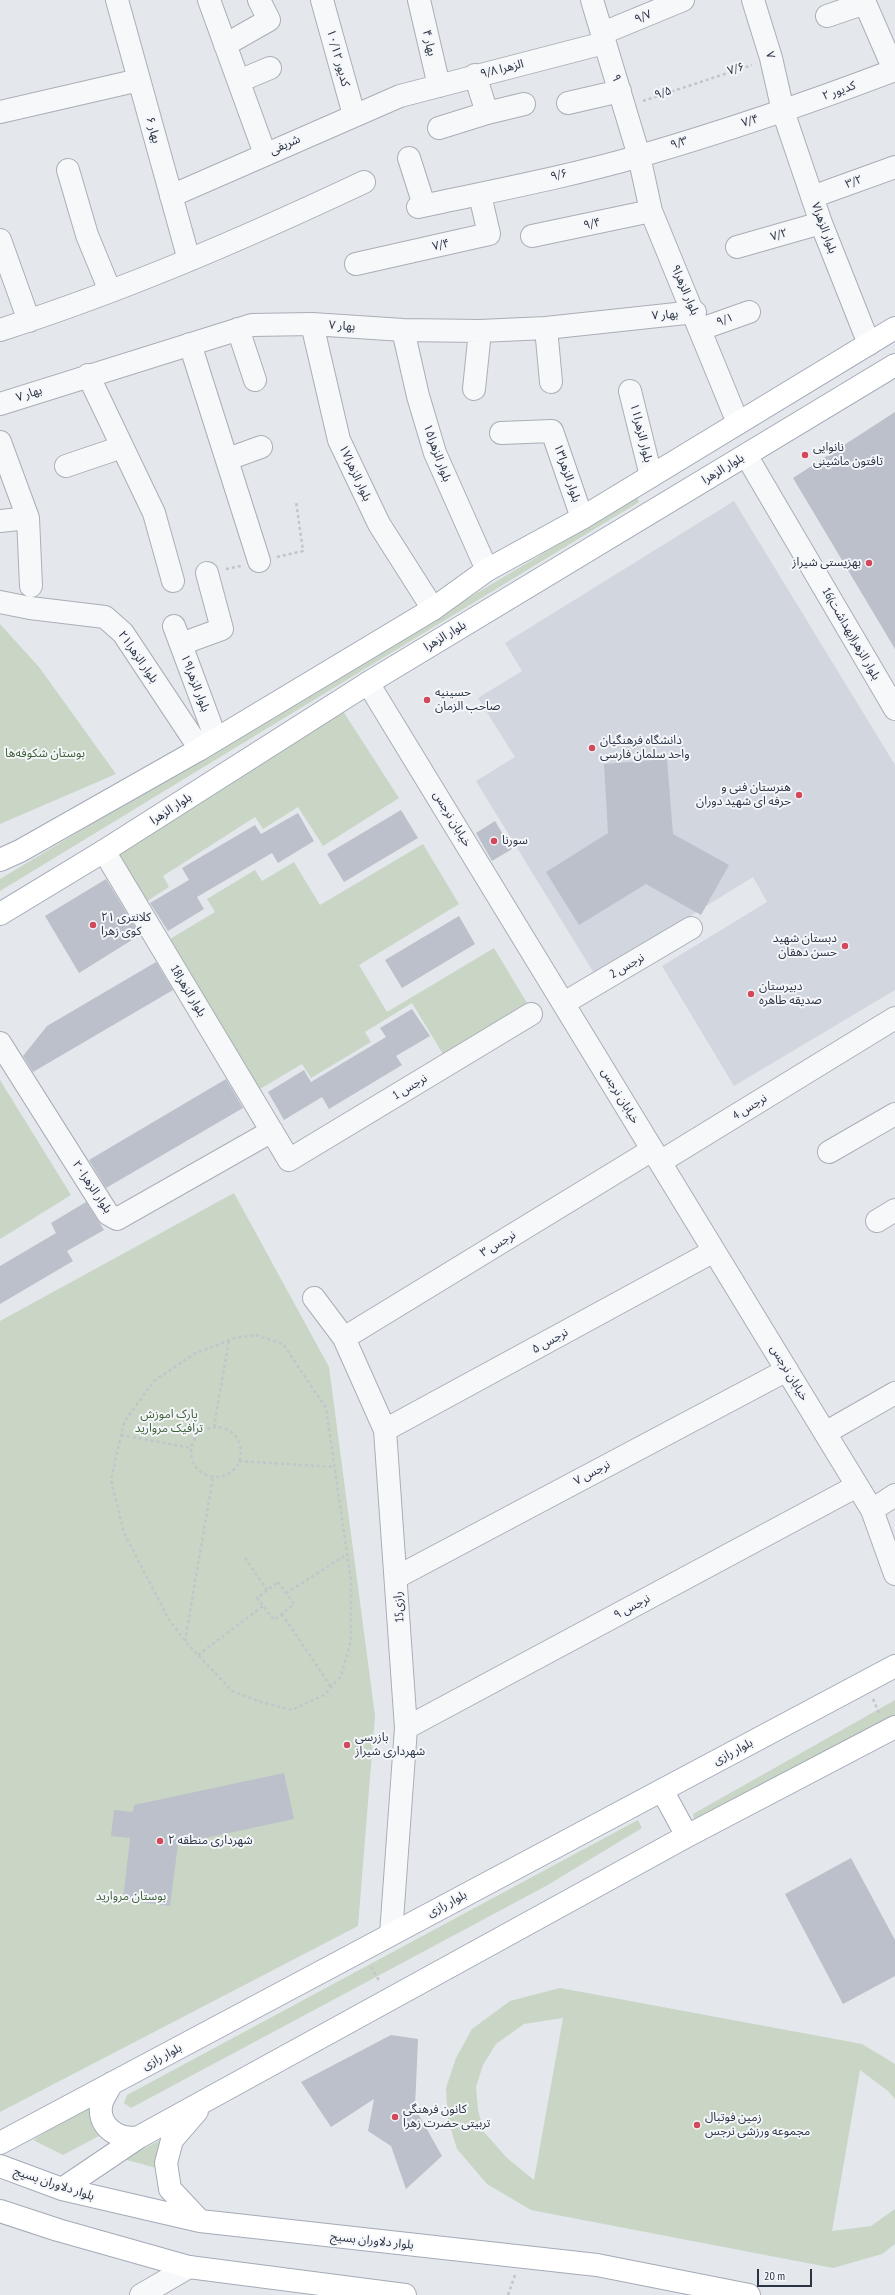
<!DOCTYPE html>
<meta charset="utf-8">
<style>
body{margin:0}
#map{position:relative;width:895px;height:2295px;overflow:hidden;background:#e4e7ec;font-family:"PT Sans Narrow",sans-serif}
canvas{display:block}
.scale{position:absolute;left:757px;top:2269px;width:55px;height:18px;box-sizing:border-box;border:2px solid #2b3445;border-top:0;padding-left:5px;font-size:12px;line-height:14px;white-space:nowrap;color:#2b3445;-webkit-text-stroke:3px #f4f6f9;paint-order:stroke}
</style>
<div id="map">
<canvas width="895" height="2295"></canvas>
<div class="scale">20 m</div>
</div>
<script>
const ctx = document.querySelector('canvas').getContext('2d');
ctx.lineJoin = 'round';
function fill(path, color) {
  ctx.fillStyle = color;
  ctx.fill(path, 'evenodd');
}
function stroke(path, color, width, dash) {
  ctx.strokeStyle = color;
  ctx.lineWidth = width;
  ctx.lineCap = dash ? 'butt' : 'round';
  ctx.setLineDash(dash || []);
  ctx.stroke(path);
}
function label(font, color, halo, rows, align = 'center') {
  ctx.font = font + ' "PT Sans Narrow","Noto Sans Arabic",sans-serif';
  ctx.lineWidth = 4;
  ctx.setLineDash([]);
  ctx.textBaseline = 'middle';
  ctx.strokeStyle = halo;
  ctx.fillStyle = color;
  for (const [text, x, y, turn = 0] of rows) {
    ctx.save();
    ctx.translate(x, y);
    ctx.rotate((+turn || 0) * Math.PI / 180);
    ctx.textAlign = isNaN(turn) ? turn : align;
    if (halo) ctx.strokeText(text, 0, 0);
    ctx.fillText(text, 0, 0);
    ctx.restore();
  }
}
fill(new Path2D(`
 M734 501 895 765V990L734 1086 662 966 767 902 753 877 595 975 476 781 515 757 478 698 522 671 505 643Z`), '#d2d6de');
fill(new Path2D(`
 M637 497 639 502 0 891V879Z
 M0 624 39 667 116 774 0 824Z
 M341 708 399 798 323 846 298 807 263 829 255 817 163 876 169 887 144 903 113 855Z
 M423 844 459 904 359 965 387 1012 494 948 530 1008 446 1059 412 1003 365 1032 371 1042 311 1078 302 1064 255 1092 165 942 215 912 207 899 255 870 262 881 294 862 320 905Z
 M0 1080 71 1195 0 1239Z
 M234 1193 329 1367 375 1716 358 1926 0 2112V1321Z
 M895 1700V1717L695 1824 693 1814Z
 M638 1820 642 1828 546 1886 131 2108 124 2103 127 2095Z
 M560 1988 862 2044 895 2064V2099L888 2091 860 2070 832 2231 871 2226 895 2209V2244L882 2254 833 2268 531 2210 487 2184 457 2149 448 2120 446 2088 456 2058 472 2029 510 2001ZM563 2018 534 2180 507 2158 484 2132 478 2110 476 2087 483 2065 496 2044 524 2024Z
 M93 2103 103 2134 63 2155 33 2140Z
 M161 2140 160 2169 123 2159Z`), '#c9d6c5');
fill(new Path2D(`
 M895 412V649L793 478Z
 M667 759 673 834 729 865 701 915 646 884 579 925 546 872 608 833 604 764Z
 M401 810 418 838 344 882 327 854Z
 M298 813 314 841 278 863 272 853 197 897 204 909 168 931 150 903 189 880 182 868 255 825 261 834Z
 M495 821 512 849 492 861 476 833Z
 M106 879 140 935 79 973 45 916Z
 M459 916 475 944 402 988 385 960Z
 M156 962 173 990 33 1072 23 1056 47 1026Z
 M412 1009 430 1036 396 1056 402 1065 329 1109 322 1097 284 1120 268 1092 304 1070 311 1082 386 1037 380 1028Z
 M226 1079 243 1108 106 1188 89 1160Z
 M86 1202 104 1230 67 1251 73 1261 0 1304V1266L56 1233 51 1223Z
 M284 1773 294 1819 178 1844 170 1906 123 1900 130 1838 111 1836 114 1810 133 1812 134 1805Z
 M851 1858 895 1940V1976L843 2004 785 1894Z
 M391 2035 418 2039 415 2108 442 2156 406 2189 391 2146 368 2131 374 2099 331 2127 301 2082Z`), '#bbc0ca');
const minor = new Path2D(`
 M117 0 189 260
 M209 0 265 154
 M322 0 354 115
 M419 0 439 86
 M592 0 639 156 651 211 738 423
 M753 0 771 58 783 111 821 223 869 344
 M827 16 865 3 894 70
 M603 33 683 0
 M225 45 269 20 259 0
 M475 75 487 113
 M239 81 270 68
 M568 103 620 91
 M0 112 139 80
 M439 128 487 113 524 104
 M409 158 424 205
 M68 170 87 235 110 291
 M171 196 400 96 604 43
 M812 197 895 167
 M418 207C492 191 567 177 640 156 726 131 811 102 895 70
 M532 236 651 211
 M0 240 29 321
 M737 247 821 223
 M356 264 489 234 480 195
 M312 324 339 440 379 524 433 609
 M546 328 551 382
 M238 329 255 380
 M701 329 749 312
 M0 330C125 290 245 238 364 182
 M403 330 418 396 435 453 487 570
 M190 344 259 561
 M88 375 154 513 173 581
 M474 389 480 331
 M630 391 651 476
 M0 404 252 325 312 324 403 330 480 331 546 328 695 312
 M501 433 552 431 582 518
 M0 442 28 518 31 586
 M746 455 895 709
 M228 459 261 447
 M66 466 122 447
 M0 521 28 518
 M0 602 30 608 105 617 123 633 200 749
 M174 626 216 739
 M181 644 222 629 207 573
 M368 683 872 1510 895 1574
 M104 851 289 1160 531 1014
 M564 1003 691 928
 M0 1043 108 1214 117 1219 272 1131
 M829 1152 895 1114
 M660 1162 895 1018
 M877 1221 895 1210
 M314 1298 344 1338 385 1430 406 1728 391 1934
 M344 1338 652 1150
 M385 1430 714 1251
 M825 1433 895 1393
 M872 1510 895 1495
 M397 1577 787 1370
 M406 1728 857 1486
 M141 2295 189 2267`);
const major = new Path2D(`
 M0 860 20 851 200 749 433 609 487 570 582 518 895 328
 M0 914 104 851 368 683 895 365
 M662 1790 687 1836
 M112 2083C109 2089 104 2096 102 2102 95 2126 119 2141 139 2137
 M197 2111 172 2140 166 2163 170 2189 200 2221
 M0 2143 895 1666
 M0 2166 62 2189 200 2221 597 2265 749 2295
 M62 2189 139 2137 687 1836 895 1727
 M0 2211 58 2230 189 2267 405 2295`);
stroke(minor, '#a9aeb7', 24);
stroke(major, '#a3abb8', 24);
stroke(new Path2D(`
 M643 101 752 65
 M277 557 303 551 296 501
 M226 569 241 566
 M256 1335 283 1344 326 1408 351 1581V1640L341 1676 324 1695 292 1710 261 1702 232 1691 185 1641 168 1618 124 1533 111 1480 124 1422 154 1381 194 1354 235 1338Z
 M214 1427 229 1340
 M191 1452a25 25 0 1 1 50 0a25 25 0 1 1-50 0Z
 M121 1435 192 1448
 M239 1461 334 1467
 M245 1558 267 1590
 M278 1582 294 1604 274 1620 257 1598Z
 M286 1593 346 1555
 M282 1614 331 1687
 M185 1641 213 1477
 M198 1655 263 1606
 M873 1699 879 1713
 M371 1967 380 1982
 M508 2295 515 2275`), '#c2c5cb', 2.5, [3, 3]);
stroke(minor, '#f7f8fa', 22);
stroke(major, '#fff', 22);
for (const [x, y, r, color] of [
 [805,455,4,"#d1495b"],
 [869,563,4,"#d1495b"],
 [427,700,4,"#d1495b"],
 [592,748,4,"#d1495b"],
 [799,795,4,"#d1495b"],
 [494,841,4,"#d1495b"],
 [93,925,4,"#d1495b"],
 [845,946,4,"#d1495b"],
 [751,994,4,"#d1495b"],
 [347,1745,4,"#d1495b"],
 [160,1841,4,"#d1495b"],
 [395,2117,4,"#d1495b"],
 [697,2125,4,"#d1495b"]
]) {
  const dot = new Path2D();
  dot.arc(x, y, r, 0, 2 * Math.PI);
  ctx.fillStyle = color;
  ctx.fill(dot);
  stroke(dot, '#f4f6f9', 1.5);
}
label('12px', '#2b3445', '#f4f6f9', [
 ["۹/۷",643,17,-23],
 ["بهار ۴",429,43,78],
 ["۷",770,55,74],
 ["کدیور ۱۰/۱۲",338,58,75],
 ["الزهرا ۹/۸",502,69,-14],
 ["۷/۶",736,69,-17],
 ["۹",616,78,72],
 ["۲ کدیور",839,91,-20],
 ["۹/۵",663,93,-19],
 ["۷/۴",750,121,-16],
 ["بهار ۶",153,130,75],
 ["۹/۳",679,143,-18],
 ["شریفی",285,145,-24],
 ["۹/۶",559,175,-14],
 ["۳/۲",854,182,-20],
 ["۹/۴",592,224,-12],
 ["بلوار الزهرا۷",824,228,70],
 ["۷/۲",779,235,-16],
 ["۷/۴",441,245,-13],
 ["بلوار الزهرا۹",685,290,67],
 ["بهار ۷",665,315,-5],
 ["۹/۱",725,320,-20],
 ["بهار ۷",342,326,4],
 ["بهار ۷",29,394,-18],
 ["بلوار الزهرا۱۱",641,433,76],
 ["بلوار الزهرا۱۵",437,453,70],
 ["بلوار الزهرا",723,469,-31],
 ["بلوار الزهرا۱۷",355,473,65],
 ["بلوار الزهرا۱۳",567,473,71],
 ["16بلوار الزهرا(بهداشت)",851,634,60],
 ["بلوار الزهرا",445,636,-31],
 ["بلوار الزهرا۲۱",138,657,55],
 ["بلوار الزهرا۱۹",195,683,69],
 ["بلوار الزهرا",171,809,-33],
 ["خیابان نرجس",452,819,59],
 ["2 نرجس",627,966,-30],
 ["18بلوار الزهرا",188,991,59],
 ["1 نرجس",410,1087,-31],
 ["خیابان نرجس",620,1096,59],
 ["4 نرجس",750,1107,-32],
 ["بلوار الزهرا۲۰",92,1187,56],
 ["نرجس ۳",498,1244,-31],
 ["نرجس ۵",550,1341,-29],
 ["خیابان نرجس",789,1373,59],
 ["نرجس ۷",592,1473,-28],
 ["15رازی",399,1607,-94],
 ["نرجس ۹",632,1607,-28],
 ["بلوار رازی",733,1752,-28],
 ["بلوار رازی",447,1904,-28],
 ["بلوار رازی",162,2057,-28],
 ["بلوار دلاوران بسیج",54,2184,18],
 ["بلوار دلاوران بسیج",372,2241,6]
]);
label('12px', '#2b3445', '#f4f6f9', [
 ["نانوایی",813,448],
 ["تافتون ماشینی",813,462],
 ["بهزیستی شیراز",861,563,"right"],
 ["حسینیه",435,693],
 ["صاحب الزمان",435,707],
 ["دانشگاه فرهنگیان",600,741],
 ["واحد سلمان فارسی",600,755],
 ["هنرستان فنی و",791,788,"right"],
 ["حرفه ای شهید دوران",791,802,"right"],
 ["سورنا",502,841],
 ["کلانتری ۲۱",101,918],
 ["کوی زهرا",101,932],
 ["دبستان شهید",837,939,"right"],
 ["حسن دهقان",837,953,"right"],
 ["دبیرستان",759,987],
 ["صدیقه طاهره",759,1001],
 ["بازرسی",355,1738],
 ["شهرداری شیراز",355,1752],
 ["شهرداری منطقه ۲",168,1841],
 ["کانون فرهنگی",403,2110],
 ["تربیتی حضرت زهرا",403,2124],
 ["زمین فوتبال",705,2118],
 ["مجموعه ورزشی نرجس",705,2132]
], 'left');
label('12px', '#3f6138', '#f4f6f9', [
 ["بوستان شکوفه‌ها",45,754],
 ["پارک اموزش",169,1415],
 ["ترافیک مروارید",169,1429],
 ["بوستان مروارید",131,1897]
]);
</script>
